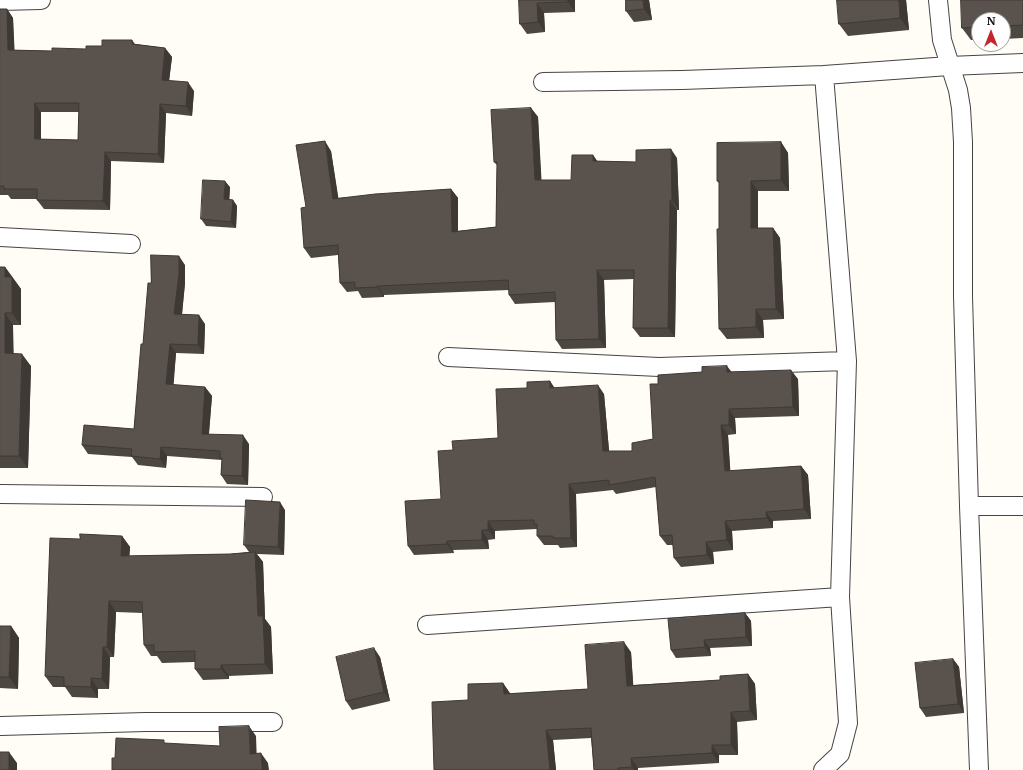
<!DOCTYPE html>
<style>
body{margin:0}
#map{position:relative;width:1023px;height:770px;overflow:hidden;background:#fffdf5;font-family:Merriweather,serif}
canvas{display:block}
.north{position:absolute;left:971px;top:12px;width:40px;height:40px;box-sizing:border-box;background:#fff;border:1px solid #a0a0a0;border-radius:50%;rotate:0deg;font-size:11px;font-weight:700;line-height:16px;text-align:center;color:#111}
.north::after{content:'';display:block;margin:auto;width:14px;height:18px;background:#c4262e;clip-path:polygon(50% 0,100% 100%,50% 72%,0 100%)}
</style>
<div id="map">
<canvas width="1023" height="770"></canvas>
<div class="north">N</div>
</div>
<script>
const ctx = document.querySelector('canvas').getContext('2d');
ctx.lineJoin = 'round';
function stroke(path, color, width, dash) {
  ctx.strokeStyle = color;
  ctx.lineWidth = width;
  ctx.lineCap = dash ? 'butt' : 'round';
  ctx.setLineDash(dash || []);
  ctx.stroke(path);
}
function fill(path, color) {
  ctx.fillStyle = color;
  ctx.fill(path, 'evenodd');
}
const minor = new Path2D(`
 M938 0 942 40 958 90 961 108 963 142V296L969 506 979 770
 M0 1 41 0
 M543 82 682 80 824 75 949 66 1023 63
 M0 237 131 244
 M448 357 659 367 847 361
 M0 494 263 497
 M969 506H1023
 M427 625 840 597
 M0 726 146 722H273
 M823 770 840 754 848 723 840 597 847 361 824 75`);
stroke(minor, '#444', 20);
stroke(minor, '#fff', 18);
fill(new Path2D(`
 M519 0H575V12L544 13 545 32 527 34 520 24Z
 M649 0 652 20 634 22 626 11Z
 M837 0H906L909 30 848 36 839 24Z
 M961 0H1023V38L1003 39V20H979V40H971L962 28Z
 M0 9H7L13 18 14 50 52 51 86 49 132 40 135 44 165 48 172 57 169 81 194 91 192 116 166 113 164 163 111 161 110 210 44 209 37 200V199H11L8 195H0ZM41 112H79L78 140 41 139Z
 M531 108 538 117 541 180H571L593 155 597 161 636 162 677 158 679 210H677L675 337H640L633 328 634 279 604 280 606 348 562 349 556 340 555 302 515 304 509 295V290L384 295V297L362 298 358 291 347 292 340 283 338 255 311 258 304 248 306 207 331 151 338 198 451 189 458 198V231L496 227 497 165 494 162Z
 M781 142 788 153 789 191H758V228H773L780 238 784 319 763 320 764 338 727 339 719 329V183L717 181Z
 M230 187 229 199 233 200 237 206 236 228 206 226 201 219Z
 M185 265V283L182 315 205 324 204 354 176 353 173 385 205 387 212 396 209 434 249 444 248 485 227 484 221 475 222 460 167 456 166 468 138 465 132 457 88 454 82 445 134 429 151 283Z
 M0 267H5L21 289V325H13V354L31 366 28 468H0Z
 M731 372 798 379 799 416 735 418 736 434 728 435 730 471 801 466 808 475 811 519 773 521V528L732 531 733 550 713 552 714 564 681 567 674 558 673 545H667L660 536 656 487 616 494 613 490 576 494 577 547 560 548 558 545H544L537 536V529L495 531V539L488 540 489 549 453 550 454 553 414 555 408 546 441 499 453 450 498 438 527 388 550 381 554 388 604 394 609 451H632L653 439 658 384Z
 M285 510 284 555 257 554 263 562 265 619 271 627 273 674 229 676V679L203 680 195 669V662L162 663 157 656H151L144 645 143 613 116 612 114 657H110L109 689H98V698L72 697 65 687H53L45 676 80 539 122 536 130 547 129 556 230 554 249 552 244 545Z
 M745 613 751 621 752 646 710 648 711 656 676 658 671 650Z
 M0 626H11L19 638 18 689 0 688Z
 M631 652 633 685 720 680 748 674 755 684 757 720 737 722 738 755H719V763L638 768V770H594L591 738 553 740 556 770H434L468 700 503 683 510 694 588 689Z
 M380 657 390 701 352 710 346 701Z
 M953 659 959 667 964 713 926 717 920 708Z`), '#4d4742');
fill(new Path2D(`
 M568 0H575V12L568 2Z
 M643 0H649L652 20 644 9Z
 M899 0H906L909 30 900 18Z
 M537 3 544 13 545 32 538 22Z
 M7 9 13 18 15 59 8 50Z
 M165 48 172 57 168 89 162 80Z
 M188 82 194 91 192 116 186 106Z
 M35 103 41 112V148L35 139Z
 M160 104 166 113 164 163 158 154Z
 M531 108 538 117 542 189 535 180Z
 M325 141 331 151 340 208 333 199Z
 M781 142 788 153 789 191 781 180Z
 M671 149 677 158 679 210 672 200Z
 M105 152 111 161 110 210 103 201Z
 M593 155 600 165 593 161Z
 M225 181 230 187 229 206 224 199Z
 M751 181 758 191V239L751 228Z
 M451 189 458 198V241L452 232Z
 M233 200 237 206 236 228 231 222Z
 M670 200 677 210 675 337 668 328Z
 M773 228 780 238 784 319 776 309Z
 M179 256 185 265V283L181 323 174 314Z
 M5 267 21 289V325L12 313 5 277Z
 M597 270 604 280 606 348 599 339Z
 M377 286 384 295V297L377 287Z
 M756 309 763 320 764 338 756 327Z
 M5 313 13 325 14 366 5 353Z
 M199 315 205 324 204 354 198 345Z
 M170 344 176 353 173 393 166 384Z
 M22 354 31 366 28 468 19 456Z
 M727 366 734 375 727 372Z
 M791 370 798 379 799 416 793 407Z
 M550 381 556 390 550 388Z
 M598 385 604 394 610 461 603 451Z
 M205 387 212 396 208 443 202 434Z
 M729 409 735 418 736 434 729 425Z
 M721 425 728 435 731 481 725 471Z
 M243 435 249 444 248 485 242 476Z
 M161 447 167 456 166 468 160 459Z
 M801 466 808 475 811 519 804 509Z
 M569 484 576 494 577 547 571 538Z
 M280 502 285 510 284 555 278 547Z
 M766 512 773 521V528L767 518Z
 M488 521 495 531V539L488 530Z
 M725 521 732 531 733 550 727 540Z
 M482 530 488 540 489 549 482 540Z
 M122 536 130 547 129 566 121 556Z
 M447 541 453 550 454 553 447 544Z
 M706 542 713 552 714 564 707 555Z
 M255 552 263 562 265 619 271 627 273 674 265 664 258 616Z
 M109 601 116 612 114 657 107 647Z
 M745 613 751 621 752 646 746 637Z
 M11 626 19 638 18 689 9 677Z
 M704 640 710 648 711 656 705 647Z
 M624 642 631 652 634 695 627 686Z
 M103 647 110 657 109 689 102 679Z
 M374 648 380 657 390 701 384 692Z
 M953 659 959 667 964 713 958 704Z
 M221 665 229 676V679L221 669Z
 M748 674 755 684 757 720 750 711Z
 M91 678 98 689V698L91 687Z
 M503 683 510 693V704L504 694Z
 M731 712 737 722 738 755 731 745Z
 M249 726 256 736 257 764 250 754Z
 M546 730 553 740 556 770H550Z
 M712 745 719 755V763L712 753Z
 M9 752 17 763V770H9Z
 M261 753 268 763 269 770H262Z
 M631 758 638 768V770H634L632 767Z`), '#3f3936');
const building = new Path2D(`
 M519 0H568V2L537 3 538 22 520 24Z
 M626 0H643L644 9 626 11Z
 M837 0H899L900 18 839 24Z
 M961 0H1023V25L1003 26V20H979V27L962 28Z
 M0 9H7L8 50 52 51V48L86 49V46H102V40H132V44L165 48 162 80 188 82 186 106 160 104 158 154 105 152 103 201 37 200V189H4V186H0ZM35 103H79L78 140 35 139Z
 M531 108 535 180H571L572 155H593V161L636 162V150L671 149 672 200H670L668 328H633L634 270H597L599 339 556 340 555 292 509 295 508 280 377 286V287L355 288V282L340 283 338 245 304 248 301 208 306 207 296 145 325 141 333 199 375 194 451 189 452 232 496 227 497 162H494L491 110Z
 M781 142V180L751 181V228H773L776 309H756V327L719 329 717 229H719V181H717V143Z
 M203 180 225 181 224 199 233 200 231 222 201 219Z
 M151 255 179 256V274L174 314 199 315 198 345 170 344 166 384 205 387 202 434 243 435 242 476 221 475 222 458H220V451L161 447 160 459 131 456 132 449 82 445 84 425 134 429 141 344H143L148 283H151Z
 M0 267H5V277H12V313H5V353L22 354 19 456H0Z
 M727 366V372L791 370 793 407 729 409V425H721L725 471 801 466 804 509 766 512 767 518 725 521 727 540 706 542 707 555 674 558 672 535 660 536 655 477 609 485V480L569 484 571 538H553V536H537V524H534V520L488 521V530H482V540L447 541V544L408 546 405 501 441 499 438 451 453 450 452 441 498 438 496 389 527 388V382L550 381V388L598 385 603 451H632V443L653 439 650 384H658V375L702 372V367Z
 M246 500 280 502 278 547 244 545Z
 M80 534 122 536 121 556 230 554 255 552 258 616H263L265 664 221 665V669H195V651L154 652V645H144L142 602 109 601 107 647H103L102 679 91 678V687L64 686V677L45 676 50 538 80 539Z
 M745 613 746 637 704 640 705 647 671 650 668 619Z
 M0 626H11L9 677H0Z
 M624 642 627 686 720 680V676L748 674 750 711 731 712V745H712V753L631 758 632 767 618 768 619 770H594L591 728 546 730 550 770H434L432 702 468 700V684L503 683 504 694 588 689 585 645Z
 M374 648 384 692 346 701 336 657Z
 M953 659 958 704 920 708 915 663Z
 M249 726 250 754 261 753 262 770H112V758H115L116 738 164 740V743L220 746 219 727Z
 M0 752H9V770H0Z`);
fill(building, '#5a524d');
stroke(building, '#3f3936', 1);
</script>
